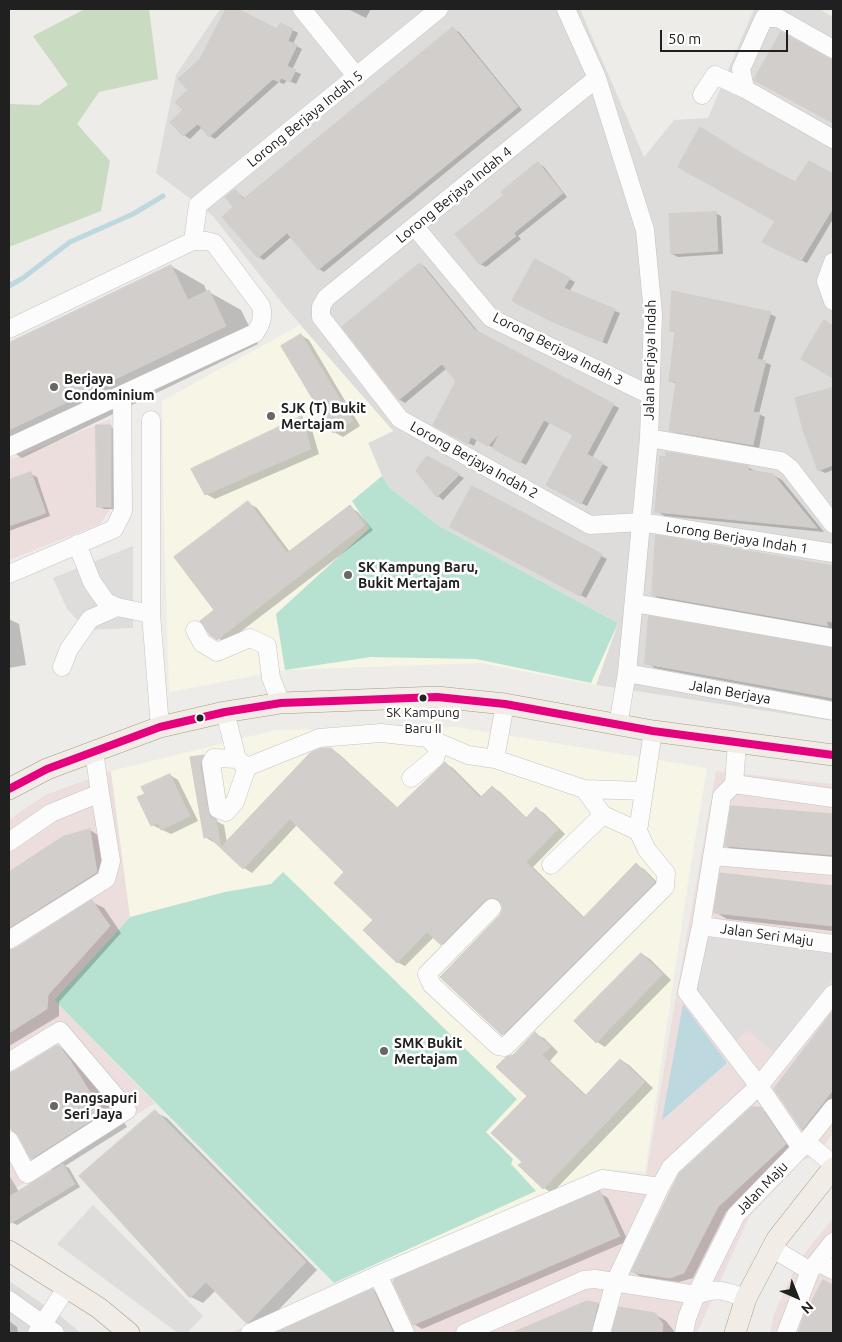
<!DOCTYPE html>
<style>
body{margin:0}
#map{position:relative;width:842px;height:1342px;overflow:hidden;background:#eeece9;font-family:Ubuntu,sans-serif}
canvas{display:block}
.frame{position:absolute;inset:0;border:10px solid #202020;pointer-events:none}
.north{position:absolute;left:772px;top:1272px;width:50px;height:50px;-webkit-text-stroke:4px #fff;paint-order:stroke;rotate:136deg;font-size:14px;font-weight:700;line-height:20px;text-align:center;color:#202020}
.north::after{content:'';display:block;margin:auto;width:18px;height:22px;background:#202020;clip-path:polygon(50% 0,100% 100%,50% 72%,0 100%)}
.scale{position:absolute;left:660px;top:30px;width:128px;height:22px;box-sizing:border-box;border:2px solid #202020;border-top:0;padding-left:6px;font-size:15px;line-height:18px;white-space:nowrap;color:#202020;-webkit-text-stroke:4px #fff;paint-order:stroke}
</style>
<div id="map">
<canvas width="842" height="1342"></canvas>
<div class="frame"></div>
<div class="north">N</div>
<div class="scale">50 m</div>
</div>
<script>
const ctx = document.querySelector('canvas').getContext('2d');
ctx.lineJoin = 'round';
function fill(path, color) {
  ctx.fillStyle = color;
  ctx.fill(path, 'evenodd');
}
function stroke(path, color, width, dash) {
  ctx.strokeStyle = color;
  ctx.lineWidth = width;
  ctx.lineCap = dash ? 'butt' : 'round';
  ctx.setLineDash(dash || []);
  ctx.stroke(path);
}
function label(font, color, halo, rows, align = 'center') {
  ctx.font = font + ' Ubuntu,sans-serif';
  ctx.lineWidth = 5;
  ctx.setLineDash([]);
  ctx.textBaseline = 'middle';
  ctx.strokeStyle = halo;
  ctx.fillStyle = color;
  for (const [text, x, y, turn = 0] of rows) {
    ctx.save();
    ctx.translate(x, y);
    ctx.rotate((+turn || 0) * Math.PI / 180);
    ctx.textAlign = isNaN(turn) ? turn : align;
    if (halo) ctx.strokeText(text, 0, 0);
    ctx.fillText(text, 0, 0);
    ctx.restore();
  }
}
fill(new Path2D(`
 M220 9H580L644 157 674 120 708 118 754 9H819L833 17V721L596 685 618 623 438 525 389 487 382 476 368 443 393 431 286 308 212 215 156 173 176 75Z
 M9 1281 63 1318 81 1333H9Z`), '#dddcda');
fill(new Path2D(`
 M111 419 112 506 100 524 9 560V460Z
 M111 771 130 917 54 1000 155 1103 16 1188 9 1175V820L45 795Z
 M716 771 833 784V1134L816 1155 803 1160 749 1217 697 1333H230L602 1171 646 1176 677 991Z
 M833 1218V1333H770L774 1314 798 1262Z`), '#ebdedc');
fill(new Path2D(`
 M300 325 393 431 368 443 382 476 389 487 438 525 618 623 596 685 480 663 285 670 169 692 164 528 162 401Z
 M456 727 707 768 689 876 645 1172 602 1169 334 1283 54 1000 130 917 111 771 276 730Z`), '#f6f5e6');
fill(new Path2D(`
 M85 9H149L158 79 99 92 77 124 110 161 101 211 9 247V104L39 105 68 85 33 36Z`), '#c9dbc0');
fill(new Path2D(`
 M382 476 389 487 438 525 618 623 591 683 476 659 371 657 285 670 276 614 370 528 352 501Z
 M283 872 517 1099 486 1132 513 1159 511 1164 536 1191 334 1283 54 1000 130 917 225 892 271 884Z`), '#b7e2d1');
fill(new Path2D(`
 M133 546V628L87 630 67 609 53 578Z
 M704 937 833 954V977L774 1052 747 1030 732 1045 694 991Z
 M93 1205 203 1316 187 1333H178L57 1244Z`), '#dedddc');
fill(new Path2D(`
 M683 1004 727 1063 662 1120Z`), '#bed8df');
fill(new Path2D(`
 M228 9H236L278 31 281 24 298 33 293 44 302 49 292 70 301 74 296 84 287 80 284 84 279 82 215 139 210 136 202 127 190 139 184 135 172 122 185 111 189 91 201 59Z
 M348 9H371L366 18Z
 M453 29 459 32 522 110 324 272 319 269 292 236 264 260 259 257 235 207V190L245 199Z
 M827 59 833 60V122L756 79Z
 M750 160 796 184 810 162 833 176V219L807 263 769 245 777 220Z
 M538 164 544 167 567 197 518 236 521 239 486 267 480 264 506 195Z
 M715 213 721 216 723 254 678 257 672 254Z
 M535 261 575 282 569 292 620 313 607 344 558 324Z
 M420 264 425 267 480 334 619 408 592 458 608 467 587 506 547 485 574 435 550 422 526 465 477 439 474 446 435 425 458 381 447 368 405 403 400 400 344 327Z
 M171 266 204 285 207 292H209L241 310 258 344 22 458 9 450V345Z
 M770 314 776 317 762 361 771 365 759 414 765 417 759 448 676 433 671 430 677 384 670 381 676 333 671 330Z
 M301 335 309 340 360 426 343 437 334 432Z
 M833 389V470L825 473 819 470 796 398Z
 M301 418 310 423 319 454 215 499 206 494Z
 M110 426 116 430V509H104L98 506Z
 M428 458 464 478 443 500 438 496 417 471Z
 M748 467 758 473 773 475 782 480 824 532 665 516 656 511Z
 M31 474 37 477 50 516 9 531V482Z
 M473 487 607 559 586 598 452 526Z
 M248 503 257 508 290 552 350 507 358 512 373 530 226 643 211 634 216 610Z
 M658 537 833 567V630L662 600 653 595Z
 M9 619 19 624 26 665 9 668Z
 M833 650V701L655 668 647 663Z
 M331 749 339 754 398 808 445 763 453 768 482 797 492 787 500 792 527 818 536 809 544 813 565 834 533 867 585 918 636 865 644 869 662 887 510 1039 503 1034V911L502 902 493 904 449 949 434 937 405 966 397 962 375 920 346 872 297 825 252 873 244 868 215 841 213 842 205 837 191 758 203 756 211 760 215 816 218 822 224 825 227 843Z
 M170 775 178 780 198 821 171 834 152 825 146 795Z
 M732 807 833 816V859L734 851 726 846Z
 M90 830 101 837 108 879 10 948 11 951 15 950 92 902 104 908 121 933 59 1002V1016L9 1046V873L62 838Z
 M721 874 833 887V931L727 919 715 912Z
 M642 954 650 959 671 980 605 1047 597 1042Z
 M833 1013V1110L814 1135 802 1129 776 1089Z
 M535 1034 544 1038 558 1052 550 1061 587 1096 621 1060 629 1065 653 1088 552 1193 544 1188 523 1161 529 1096 513 1056Z
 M59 1047 84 1062 95 1075 127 1127 65 1166 69 1168 80 1187 17 1225 11 1222 9 1218V1175L19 1192 54 1171 32 1158 19 1134 9 1125V1074L15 1072Z
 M760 1109 769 1114 794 1150 726 1212 693 1278 679 1282 641 1277 633 1272Z
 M155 1112 167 1118 317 1270 261 1328 258 1329 246 1322 216 1290 203 1303 191 1297Z
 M600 1193 608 1198 628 1241 422 1329 414 1324Z
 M824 1281 833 1286V1333H800Z
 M373 1290 381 1295 399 1333H276Z
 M587 1302 598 1304 608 1310 602 1333H515Z
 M620 1308 654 1314 666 1321 674 1331 673 1333H612Z
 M9 1321 17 1327 18 1333H9Z`), '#0003');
stroke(new Path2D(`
 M9 286 23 278 70 242 133 214 163 196`), '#bed8df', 5);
const building = new Path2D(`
 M226 9H238L277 29 280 23 293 29 288 41 297 45 287 66 296 70 290 82 281 78 279 82 273 79 209 137 198 124 183 136 170 122 183 110 175 102 188 90 178 79 200 59Z
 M453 27 518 107 318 270 287 233 258 258 222 217 233 207 225 197 235 189 243 199Z
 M781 32 828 58 833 60V123L754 80Z
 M700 127 748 157 795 182 809 161 833 174V208L801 261 762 242 775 221 678 167Z
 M538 162 563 193 514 233 516 236 480 265 455 234 504 195 501 192Z
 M716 212 718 251 671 254 669 214Z
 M535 259 570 278 564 288 615 309 602 342 551 321 512 301Z
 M420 263 475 330 614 404 587 454 603 463 581 504 546 485 573 435 544 420 520 463 492 448 500 433 488 446 471 437 468 444 433 425 456 381 442 364 399 400 342 327Z
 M171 265 188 300 209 290 226 326 9 430V343Z
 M672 291 771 312 757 359 766 361 753 412 760 413 753 445 669 431 676 382 669 381 675 332 670 331Z
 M824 320 833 326V378L801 359Z
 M301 334 353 421 333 433 281 346Z
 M833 388V465L818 471 803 430 795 398Z
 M302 416 311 449 205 495 191 469Z
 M96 425H111V507H97Z
 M666 452 749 466 748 470 773 474 817 528 655 512 660 456 666 457Z
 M427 456 460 474 437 497 416 471Z
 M31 472 46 513 9 526V480Z
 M472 486 602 554 580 596 450 527Z
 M248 501 287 553 350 505 365 525 217 640 210 635 200 621 214 610 174 557Z
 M656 535 833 566V622L826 621 828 626 652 595Z
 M649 616 833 648V698L645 664Z
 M321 748H331L397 808 445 762 480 798 492 786 526 818 536 807 558 829 526 862 583 918 636 863 655 882 502 1035 440 977 500 915 502 911V906L499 900 494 898 485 900 441 945 427 932 397 963 363 930 373 920 334 883 344 872 290 819 243 869 209 837 204 838 190 757 204 755 200 765 208 811 210 816 216 820 221 847 310 753Z
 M170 774 190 816 161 830 158 823 151 826 137 797 145 794 141 787Z
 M731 806 833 814V855L725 846Z
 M90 829 97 872 9 928V872L62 837Z
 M720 873 833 886V926L714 913Z
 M92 900 110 926 48 995 47 1009 9 1033V951L15 949Z
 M641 953 663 974 596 1043 574 1021Z
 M833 1011V1090L802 1130 774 1089Z
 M535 1032 551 1047 542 1055 585 1096 620 1059 645 1082 543 1189 518 1165 522 1162 491 1133 527 1096 496 1067 506 1057 513 1055Z
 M56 1046H59L70 1060 103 1113 31 1159 18 1135 9 1127V1073L15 1071Z
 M752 1107H761L786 1144 718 1207 684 1273 670 1278 631 1272 679 1174Z
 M155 1110 306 1262 250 1321 246 1323 206 1282 190 1298 79 1176Z
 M63 1164 75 1184 9 1224V1197Z
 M600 1191 620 1236 413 1325 393 1282 395 1279Z
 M823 1280 833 1285V1333H798L804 1316Z
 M373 1289 393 1333H275Z
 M587 1301 598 1303 591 1333H512Z
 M619 1307 655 1313 663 1324 662 1333H612Z`);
fill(building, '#d1cecc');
stroke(building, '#d1ceca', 1);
const minor = new Path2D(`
 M302 9 357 77
 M566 9 597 78 645 230 653 314 649 438 627 673 618 725
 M597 78 326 298 321 307V317L400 419 590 525 641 522 833 553
 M745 89 741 69 764 18H778L833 49
 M702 95 715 75 745 89 833 139
 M415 227 491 318 650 395
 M193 241 198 205 439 9
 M833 262 826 281 833 301
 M9 329 193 241H206L214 243 261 306C264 316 261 325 255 333L9 447
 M151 420V614L160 727
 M649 438 781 461 790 468 833 524
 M77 544 92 582 106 602 117 607
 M9 574 114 529 123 511 122 395
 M634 603 833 638
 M195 630 202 643 217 652 250 638 267 646 271 678 281 703
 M62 667 69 649 90 619 117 607 151 614
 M627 673 833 711
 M225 712 237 759 247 767 319 738 381 733 428 738 438 749 435 758 411 778
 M428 738 468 755 495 759 584 789 644 791
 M737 743 734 784 722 796 701 926 687 992 759 1086 801 1148
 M237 759 214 758 211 763 218 809 226 812 235 802 247 767
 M495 759 505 704
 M734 784 833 798
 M603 815 638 831
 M9 842 51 813 100 793 94 751
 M712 856 833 866
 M551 865 603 815 584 789
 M492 908 427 974 432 985 498 1046 505 1047 665 887 666 873 647 850 638 831 653 731
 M701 926 833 944
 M9 940 106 879 111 861 100 793
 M9 1062 60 1031 127 1110 27 1174 9 1140
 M806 1142 833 1164
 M772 1248 810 1271
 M818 1262 833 1270
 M378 1275 405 1333
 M9 1300 55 1333
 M37 1333 67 1287
 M250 1333 378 1275 602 1179 660 1187
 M465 1333 584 1280 595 1279 696 1295C719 1287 724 1291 746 1298
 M601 1333 615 1282 660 1187 671 1167 759 1086 833 994
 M684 1333 687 1318 696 1295 736 1215 801 1148 833 1108
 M786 1333 810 1271 833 1242`);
const major = new Path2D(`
 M9 789 47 769 160 727 225 712 281 703 437 697 505 704 653 731 833 755
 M9 1251 99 1308 129 1333
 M735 1333 746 1298 777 1239 833 1168`);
stroke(minor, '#c5c4c3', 19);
stroke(major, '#a49b87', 22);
stroke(minor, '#fcfcfc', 18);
stroke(major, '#f1ede6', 21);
stroke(new Path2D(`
 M9 789 47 769 160 727 225 712 281 703 437 697 505 704 653 731 833 755`), '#e5007d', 8);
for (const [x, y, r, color] of [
 [54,387,5,"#686766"],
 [271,416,5,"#686766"],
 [348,575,5,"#686766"],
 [423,698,4.5,"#202020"],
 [200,718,4.5,"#202020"],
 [384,1051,5,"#686766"],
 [54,1106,5,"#686766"]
]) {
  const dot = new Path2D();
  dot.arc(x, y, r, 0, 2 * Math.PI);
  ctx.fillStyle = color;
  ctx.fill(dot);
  stroke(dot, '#fff', 2);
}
label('13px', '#202020', '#fff', [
 ["SK Kampung",423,713],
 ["Baru II",423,729]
]);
label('14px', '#202020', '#fff', [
 ["Lorong Berjaya Indah 5",305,119,-39],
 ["Lorong Berjaya Indah 4",454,195,-39],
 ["Lorong Berjaya Indah 3",558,349,27],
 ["Jalan Berjaya Indah",650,360,-89],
 ["Lorong Berjaya Indah 2",474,460,29],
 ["Lorong Berjaya Indah 1",737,538,9],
 ["Jalan Berjaya",730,692,10],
 ["Jalan Seri Maju",767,935,8],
 ["Jalan Maju",762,1188,-46]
]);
label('bold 14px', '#202020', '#fff', [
 ["Berjaya",64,379],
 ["Condominium",64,395],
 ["SJK (T) Bukit",281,408],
 ["Mertajam",281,424],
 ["SK Kampung Baru,",358,567],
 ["Bukit Mertajam",358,583],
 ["SMK Bukit",394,1043],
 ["Mertajam",394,1059],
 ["Pangsapuri",64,1098],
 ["Seri Jaya",64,1114]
], 'left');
</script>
